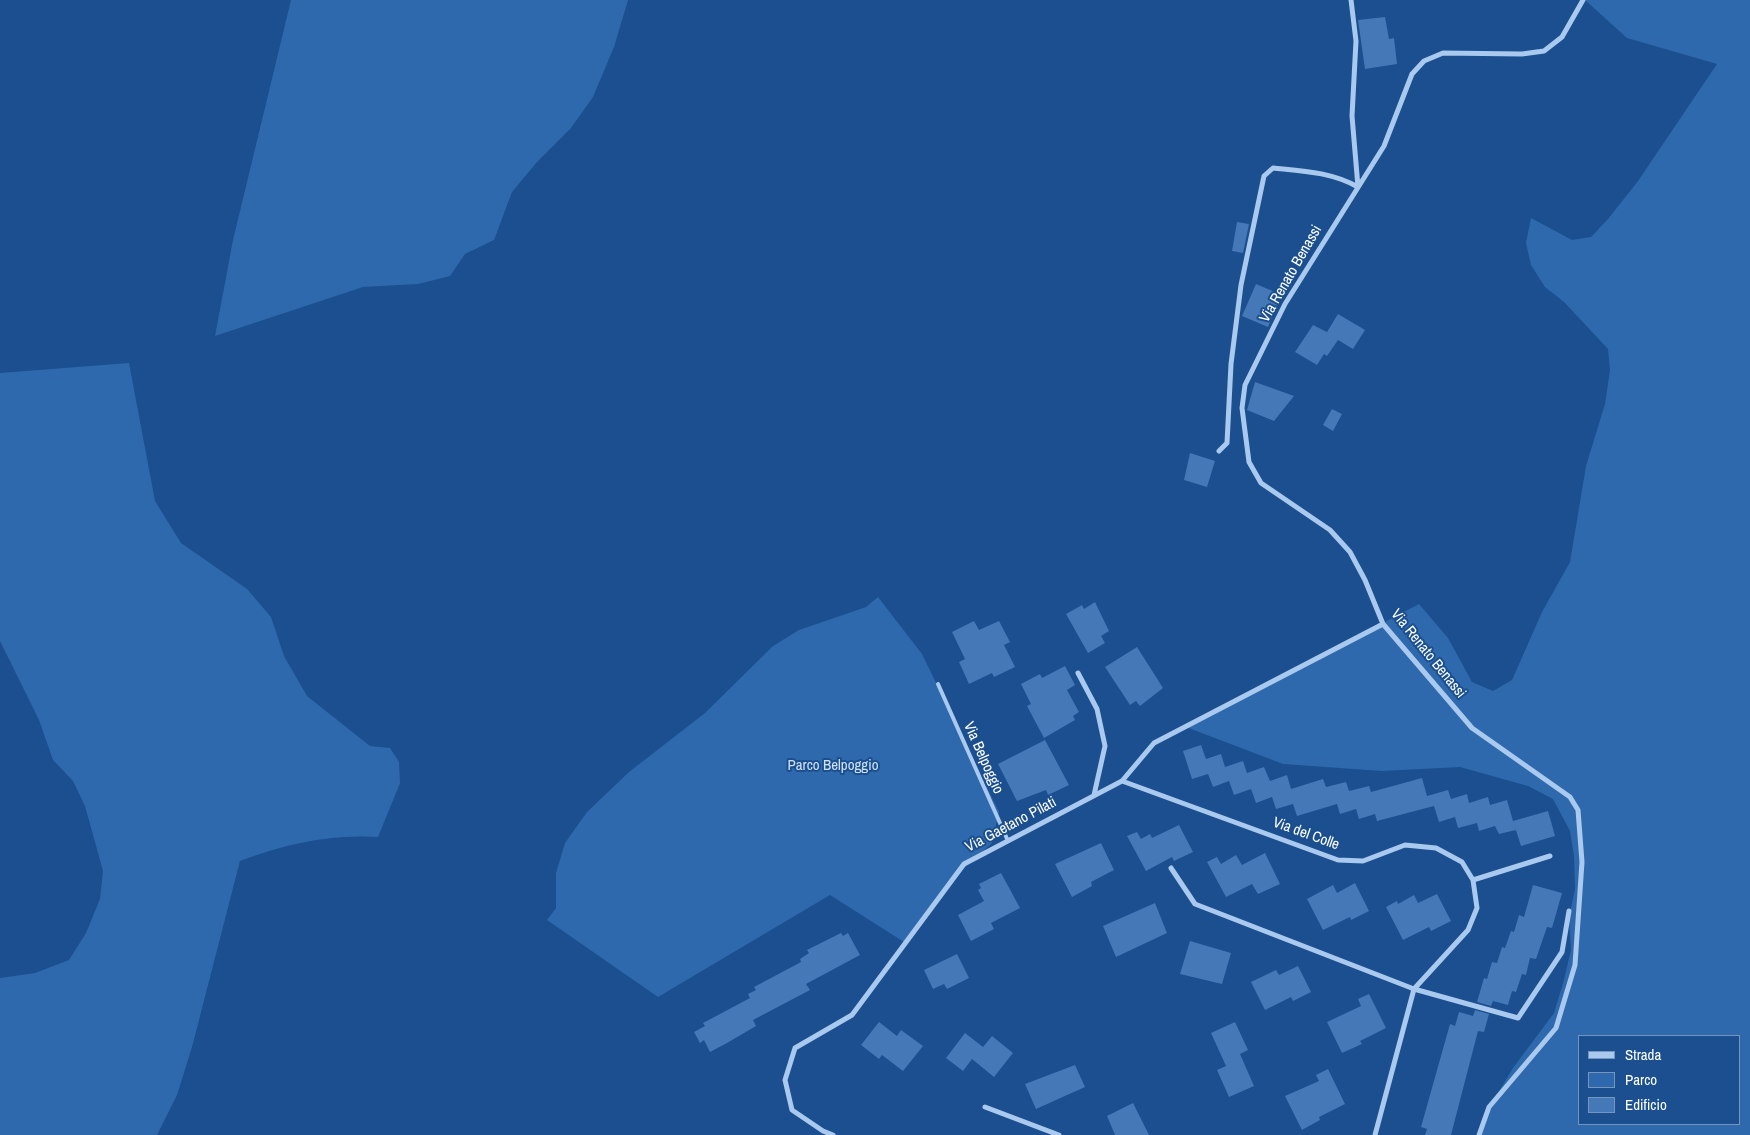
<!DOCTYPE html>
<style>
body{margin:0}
#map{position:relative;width:1750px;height:1135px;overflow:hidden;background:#1b4f8f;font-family:"Archivo Narrow",sans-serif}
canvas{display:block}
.legend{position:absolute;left:1578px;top:1035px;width:162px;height:90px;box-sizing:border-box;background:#1b4f8f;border:1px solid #7695bc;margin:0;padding:6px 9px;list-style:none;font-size:15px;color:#fff}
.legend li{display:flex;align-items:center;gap:10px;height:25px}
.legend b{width:25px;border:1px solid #7695bc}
</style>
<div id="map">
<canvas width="1750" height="1135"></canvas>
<ul class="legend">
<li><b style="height:6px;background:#a9c9ee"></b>Strada</li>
<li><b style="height:14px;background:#2e69ad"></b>Parco</li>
<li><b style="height:14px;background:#4478b7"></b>Edificio</li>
</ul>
</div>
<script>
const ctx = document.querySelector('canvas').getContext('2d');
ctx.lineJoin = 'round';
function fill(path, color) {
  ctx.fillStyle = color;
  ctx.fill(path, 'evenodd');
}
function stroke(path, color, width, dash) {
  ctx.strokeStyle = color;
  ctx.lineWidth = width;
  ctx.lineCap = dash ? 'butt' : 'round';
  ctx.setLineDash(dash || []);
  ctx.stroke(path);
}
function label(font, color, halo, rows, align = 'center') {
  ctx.font = font + ' "Archivo Narrow",sans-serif';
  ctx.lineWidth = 4;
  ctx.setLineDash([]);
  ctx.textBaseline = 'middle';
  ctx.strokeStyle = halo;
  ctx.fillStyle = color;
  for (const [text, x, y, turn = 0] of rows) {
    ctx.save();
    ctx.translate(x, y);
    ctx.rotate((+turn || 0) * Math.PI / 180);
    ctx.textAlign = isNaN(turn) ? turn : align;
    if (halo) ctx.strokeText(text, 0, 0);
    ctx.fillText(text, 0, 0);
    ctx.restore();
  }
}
fill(new Path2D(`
 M291 0H628L614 47 593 97 571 128 537 162 512 192 494 240 465 254 450 276 418 284 363 287 215 336 233 240Z
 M1585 0H1750V1135H1478L1492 1103 1513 1068 1554 1013 1564 980 1571 950 1569 917 1575 889 1574 856 1570 831 1553 799 1528 786 1460 767 1382 771 1283 764 1186 727 1419 604 1448 638 1472 682 1493 691 1512 680 1542 612 1570 562 1586 466 1605 404 1610 370 1608 349 1564 302 1545 287 1531 265 1526 243 1531 218 1572 240 1591 237 1608 219 1638 181 1717 64 1627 38ZM1579 1036H1739V1124H1579Z
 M129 363 155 501 181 543 247 589 271 617 284 656 307 696 370 746 390 748 399 762 400 783 378 837C330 834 284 844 240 861L192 1047 177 1095 157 1135H0V978L35 973 69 960 86 933 100 899 103 871 85 806 73 781 53 760 39 720 0 641V373Z
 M878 597 922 654 999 812 992 843 963 869 904 942 830 895 658 997 547 920 556 908V873L565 843 587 812 629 772 705 713 773 646 799 630 866 607Z`), '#2e69ad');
fill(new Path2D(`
 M1385 17 1389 39 1394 38 1397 64 1365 69 1358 20Z
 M1237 222 1249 224 1243 253 1232 251Z
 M1256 284 1282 295 1268 327 1242 316Z
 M1338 314 1365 330 1353 349 1338 340 1327 356 1324 354 1317 365 1295 352 1313 325 1327 332Z
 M1255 382 1294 396 1274 421 1247 410Z
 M1332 409 1342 414 1333 431 1323 425Z
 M1190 453 1215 461 1207 487 1184 480Z
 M1095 602 1109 631 1101 636 1105 643 1088 653 1066 614 1082 605 1084 609Z
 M974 621 979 630 999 621 1010 642 1004 645 1015 667 994 677 992 673 969 684 959 662 965 659 952 632Z
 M1137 647 1163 688 1140 706 1136 701 1130 705 1105 667Z
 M1065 666 1075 685 1067 690 1079 712 1073 716 1075 720 1044 738 1027 706 1031 704 1021 684 1040 674 1042 678Z
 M1045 740 1069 785 1048 795 1046 790 1017 801 998 764Z
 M1201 745 1206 759 1221 754 1225 767 1243 761 1247 773 1264 767 1270 781 1287 775 1291 789 1323 779 1326 787 1346 782 1349 791 1369 786 1371 792 1422 778 1427 796 1448 790 1451 799 1467 794 1469 803 1488 797 1490 805 1507 800 1513 821 1548 811 1555 836 1521 846 1514 824 1516 830 1499 834 1495 826 1479 831 1477 823 1458 828 1455 817 1439 822 1434 806 1377 821 1375 814 1359 819 1356 809 1340 814 1337 804 1297 816 1293 804 1276 809 1272 797 1256 803 1251 789 1234 795 1229 781 1213 787 1208 774 1192 779 1183 751Z
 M1179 825 1193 852 1174 861 1172 857 1146 871 1127 836 1137 832 1141 839 1150 834 1152 838Z
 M1101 843 1114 870 1091 882 1092 886 1072 897 1055 864Z
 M1265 853 1280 884 1258 894 1252 884 1226 897 1207 862 1217 857 1221 864 1236 855 1242 865Z
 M1001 873 1020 908 991 923 994 929 971 941 958 915 984 901 978 890 981 888 979 884Z
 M1355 883 1369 911 1351 920 1350 917 1323 930 1307 899 1333 885 1337 893Z
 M1533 885 1562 893 1552 928 1547 927 1536 959 1530 958 1526 975 1522 974 1516 992 1512 991 1508 1005 1493 1001 1491 1006 1477 1002 1484 978 1487 979 1492 962 1497 963 1502 947 1505 948 1511 931 1514 932 1519 915 1524 917Z
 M1437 894 1451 921 1431 931 1429 927 1403 940 1386 907 1397 901 1398 904 1414 895 1418 903Z
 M1155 903 1167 933 1116 957 1103 926Z
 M841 933 843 936 848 933 860 955 806 984 810 990 753 1020 756 1026 727 1043 710 1052 704 1040 700 1043 694 1032 705 1026 703 1023 750 998 748 994 756 990 754 987 801 962 800 959 809 953 807 950Z
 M1190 941 1231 953 1222 984 1180 974Z
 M957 954 969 978 947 989 944 984 933 989 924 970Z
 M1298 966 1311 992 1293 1001 1291 997 1265 1010 1251 982 1276 970 1279 975Z
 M1369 994 1386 1028 1360 1041 1362 1044 1342 1053 1327 1022 1361 1006 1358 999Z
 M1475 1010 1489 1014 1484 1032 1478 1031 1451 1135H1425L1427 1129 1421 1127 1450 1024 1455 1026 1459 1012 1473 1016Z
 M879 1022 897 1036 901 1030 923 1046 903 1071 882 1055 879 1059 861 1045Z
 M1235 1022 1248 1050 1240 1054 1254 1086 1229 1097 1217 1070 1226 1066 1211 1033Z
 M965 1033 983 1047 992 1036 1013 1053 994 1077 972 1059 963 1071 946 1058Z
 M1075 1065 1085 1087 1036 1109 1025 1084Z
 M1328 1069 1345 1104 1319 1117 1320 1120 1302 1130 1285 1096 1319 1081 1316 1075Z
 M1133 1103 1149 1135H1115L1107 1116Z`), '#4478b7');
stroke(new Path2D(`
 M938 684 1008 841`), '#a9c9ee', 4);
stroke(new Path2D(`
 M1219 451 1227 443 1231 364 1241 285 1264 176 1273 168C1303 171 1331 172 1358 187L1352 116 1356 41 1351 0
 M1078 673 1097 709 1105 746 1094 795
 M1122 781 1338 860 1363 861 1405 845 1436 848 1462 862 1473 880 1477 908 1468 930 1414 989 1375 1135
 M1171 868 1195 904 1414 989 1518 1018 1562 952 1569 911
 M1473 880 1550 856
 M985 1107 1059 1135
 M833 1135 823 1131 792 1110 785 1080 795 1048 852 1015 964 864 1122 781 1154 743 1383 624
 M1479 1135 1489 1107 1556 1028 1575 965 1582 862 1578 810 1570 797 1472 728 1383 624 1365 580 1350 552 1330 530 1261 483 1249 462 1242 408 1245 385 1285 304 1384 146 1412 74 1424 61 1443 53 1522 54 1544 51 1562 37 1583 0`), '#a9c9ee', 5);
label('15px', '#fff', '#1b4f8f', [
 ["Via Renato Benassi",1291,274,-60],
 ["Via Renato Benassi",1428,654,51],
 ["Via Belpoggio",983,758,66],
 ["Via Gaetano Pilati",1011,825,-28],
 ["Via del Colle",1306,834,20]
]);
label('15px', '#cfe3fa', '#1b4f8f', [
 ["Parco Belpoggio",833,766]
]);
</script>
